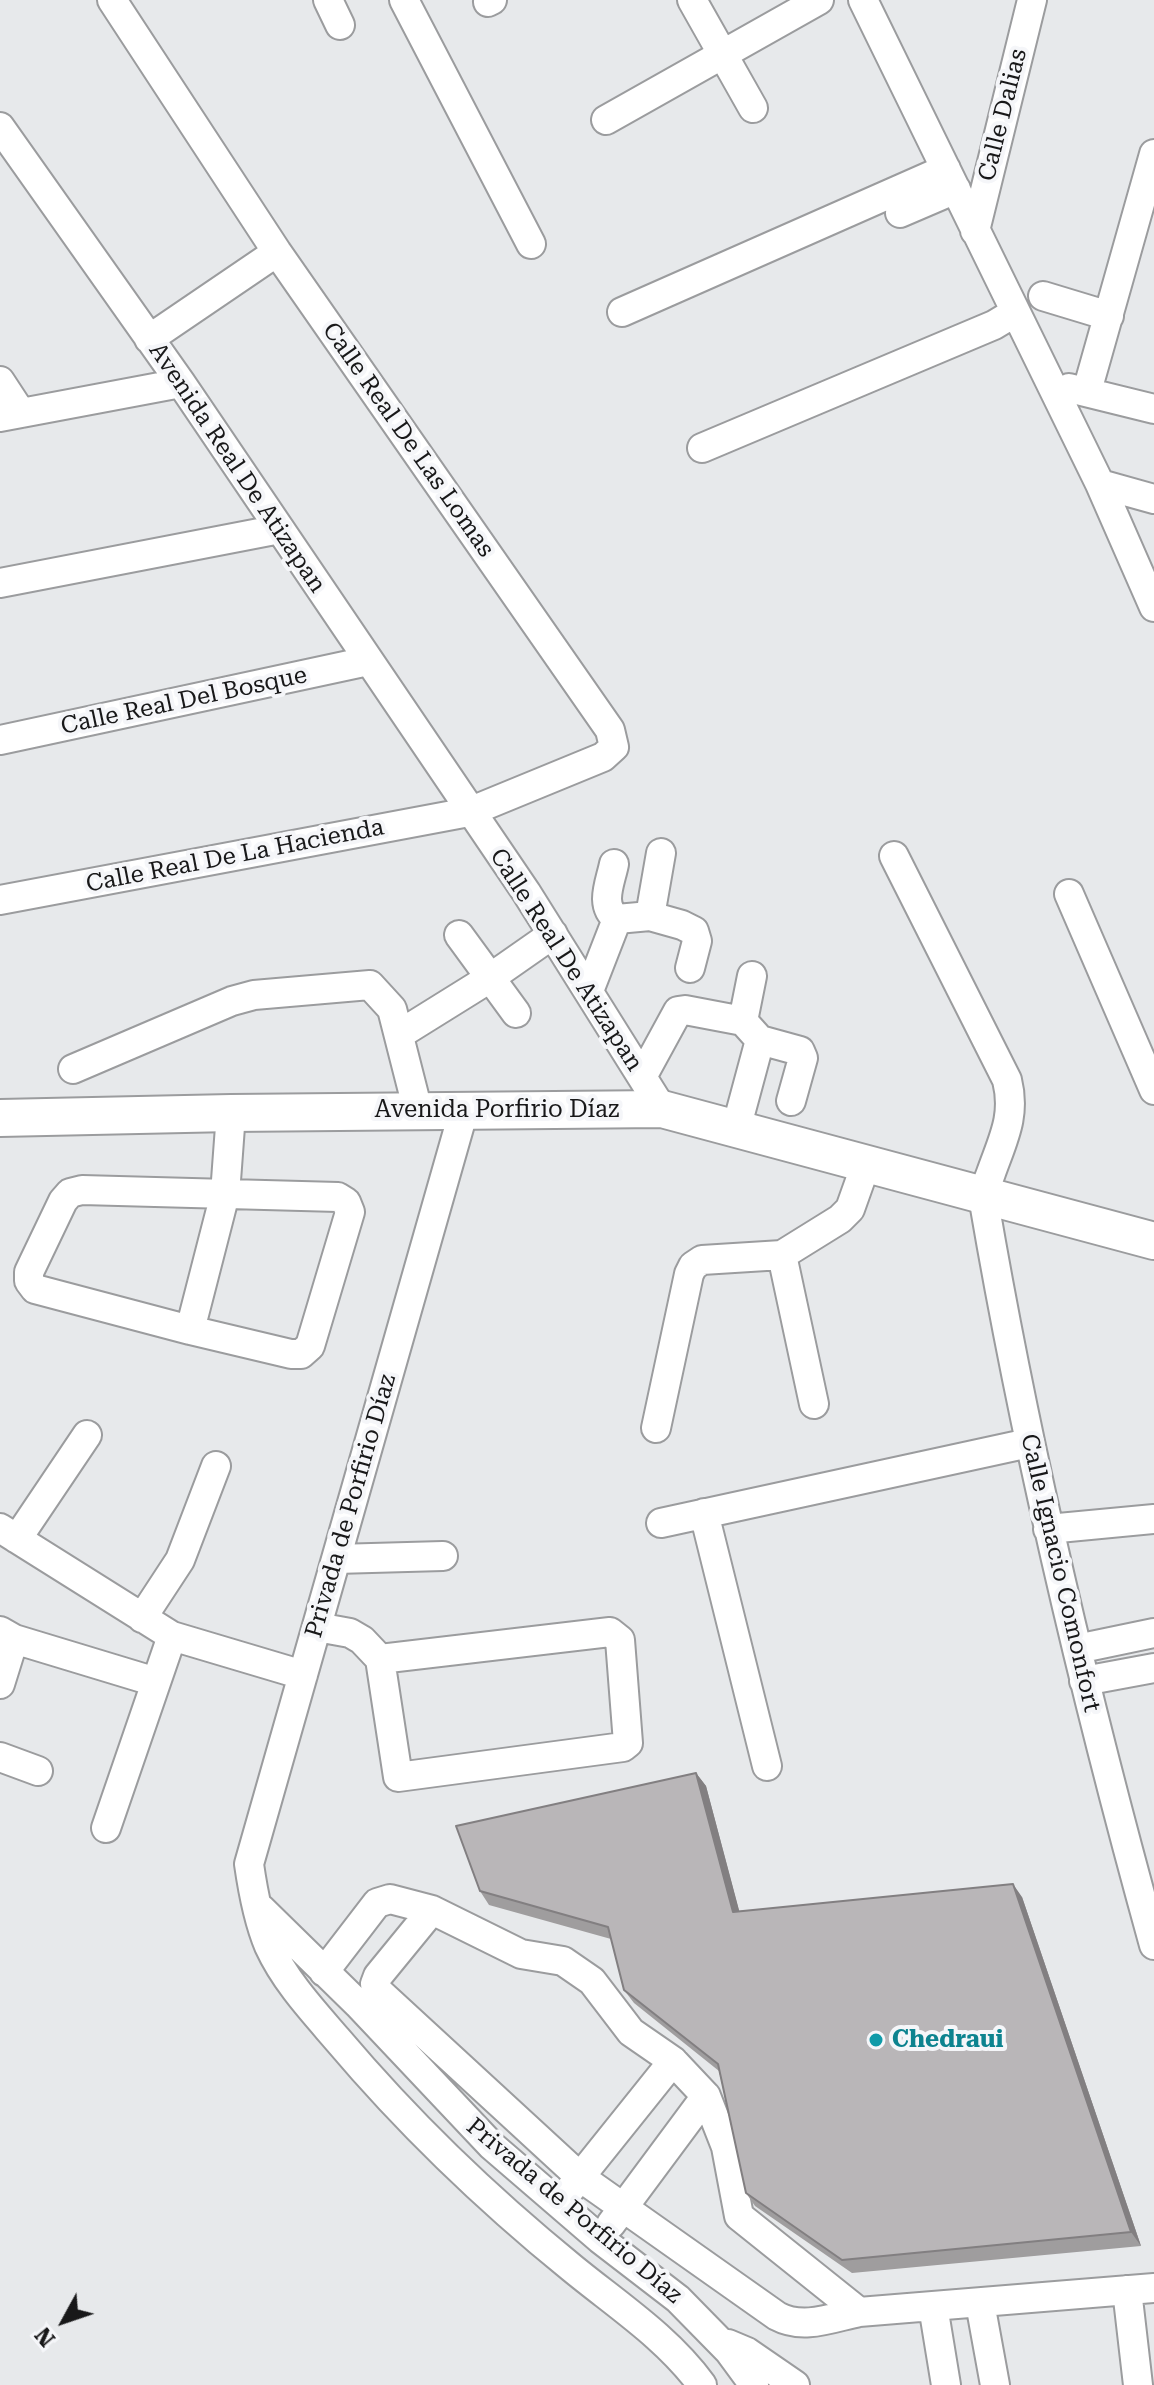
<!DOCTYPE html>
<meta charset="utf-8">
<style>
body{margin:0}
#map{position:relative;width:1154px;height:2385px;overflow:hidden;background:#e7e9eb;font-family:"Roboto Serif",serif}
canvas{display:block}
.north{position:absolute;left:24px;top:2281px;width:80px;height:80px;-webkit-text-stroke:6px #f5f6f9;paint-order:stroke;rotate:230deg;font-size:22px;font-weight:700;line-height:32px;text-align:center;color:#181819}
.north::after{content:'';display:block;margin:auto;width:28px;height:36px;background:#181819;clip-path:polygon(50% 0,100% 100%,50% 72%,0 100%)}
</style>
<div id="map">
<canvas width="1154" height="2385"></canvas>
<div class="north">N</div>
</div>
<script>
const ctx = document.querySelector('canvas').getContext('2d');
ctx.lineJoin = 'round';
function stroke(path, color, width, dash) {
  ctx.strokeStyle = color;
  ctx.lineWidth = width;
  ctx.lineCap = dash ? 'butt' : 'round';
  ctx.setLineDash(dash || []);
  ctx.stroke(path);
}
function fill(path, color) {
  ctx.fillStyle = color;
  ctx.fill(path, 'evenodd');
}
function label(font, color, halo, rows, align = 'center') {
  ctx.font = font + ' "Roboto Serif",serif';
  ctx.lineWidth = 8;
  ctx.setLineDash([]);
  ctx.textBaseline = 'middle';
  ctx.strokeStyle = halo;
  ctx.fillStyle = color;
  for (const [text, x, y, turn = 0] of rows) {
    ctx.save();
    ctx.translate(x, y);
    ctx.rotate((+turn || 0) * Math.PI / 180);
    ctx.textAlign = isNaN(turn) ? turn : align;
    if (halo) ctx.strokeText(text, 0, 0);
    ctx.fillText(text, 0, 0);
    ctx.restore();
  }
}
const minor = new Path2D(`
 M328 0 340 25
 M404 0 531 244
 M692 0 753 108
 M863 0 1100 484 1154 607
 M488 2 492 0
 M606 120 819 0
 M0 127 181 383 526 892 662 1109
 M900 213 956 189
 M975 231 1032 0
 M1043 296 1109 316
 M622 312 946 169
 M149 339 277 252
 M0 381 21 413
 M1069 388 1154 409
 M1087 391 1154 154
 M0 417 181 383
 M702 448 994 325 1014 313
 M1100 484 1154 499
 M0 583 280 529
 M0 740 368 661
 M894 856 1007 1080C1016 1116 1003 1139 991 1173 988 1182 982 1192 984 1202 1027 1453 1086 1700 1154 1945
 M1069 894 1154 1090
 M0 900 469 812 603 757 614 747 610 730 277 252 112 0
 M650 916 682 925 694 931 697 941 690 968
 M617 919 650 916 661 853
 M459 935 516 1013
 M589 991 617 919C599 905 610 884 614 864
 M743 1021 752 976
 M400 1034 490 978 553 934
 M760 1040 800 1051 803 1058 791 1101
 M73 1069 232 1001 254 995 370 985 392 1009 418 1111
 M642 1077 678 1011 685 1010 743 1021 760 1040 736 1129
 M464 1110 249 1864C253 1892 258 1920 269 1946 285 1981 312 2010 337 2039 408 2123 487 2199 572 2268 617 2305 667 2337 702 2385
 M82 1190 338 1197 346 1202 350 1212 310 1346 301 1354H291L190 1330 35 1289 29 1281V1272L63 1201 70 1193Z
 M190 1330 225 1194 231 1113
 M814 1404 782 1255 840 1219 850 1209 866 1164
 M656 1428 689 1274 693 1266 702 1260 782 1255
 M704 1513 767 1766
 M661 1523 1029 1443
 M0 1528 172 1636 303 1675
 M1048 1529 1154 1519
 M17 1539 87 1435
 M336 1559 443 1556
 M142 1618 180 1560 216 1466
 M317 1627 350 1633 362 1640 380 1659 398 1777 623 1747 628 1743 620 1640 610 1632 380 1659
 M0 1631 14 1639 156 1682
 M1077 1649 1154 1633
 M1084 1681 1154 1668
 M0 1684 14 1639
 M0 1757 38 1771
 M106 1828 172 1636
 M261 1909 358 2004 492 2146 600 2239 678 2299 729 2351 754 2385
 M432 1910 378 1976 375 1984 379 1992 580 2177 777 2316C803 2330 831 2318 859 2312
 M324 1972 377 1903 390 1899 432 1910 521 1954 563 1961 592 1981 631 2032 673 2061 706 2096 726 2147 739 2216 859 2312 1154 2288
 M568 2192 673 2061
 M611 2224 706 2096
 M1127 2290 1138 2385
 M980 2303 995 2385
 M933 2306 946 2385
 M728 2344 747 2352 795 2385`);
const major = new Path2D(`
 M0 1118 231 1113 662 1109 1154 1241`);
stroke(minor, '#9b9c9e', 32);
stroke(major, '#9b9c9e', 40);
stroke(minor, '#fff', 28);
stroke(major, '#fff', 36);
fill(new Path2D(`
 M696 1773 706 1786 739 1911 1022 1897 1141 2246 852 2273 755 2206 746 2193 719 2071 634 2003 624 1990 611 1939 489 1905 480 1891Z`), '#9f9d9e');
fill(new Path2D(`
 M696 1773 706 1786 743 1925 733 1912Z
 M1013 1884 1022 1897 1141 2246 1131 2232Z`), '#827f81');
const building = new Path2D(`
 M696 1773 733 1912 1013 1884 1131 2232 842 2260 746 2193 718 2064 624 1990 608 1927 480 1891 456 1826Z`);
fill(building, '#b9b6b8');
stroke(building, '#827f81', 2);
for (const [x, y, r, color] of [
 [876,2040,8,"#0f9aa8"]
]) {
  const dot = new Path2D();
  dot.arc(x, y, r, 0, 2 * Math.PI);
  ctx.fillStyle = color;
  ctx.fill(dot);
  stroke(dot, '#f5f6f9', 3);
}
label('24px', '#181819', '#f5f6f9', [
 ["Calle Dalias",1003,115,-76],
 ["Calle Real De Las Lomas",408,440,55],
 ["Avenida Real De Atizapan",237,468,56],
 ["Calle Real Del Bosque",184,701,-12],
 ["Calle Real De La Hacienda",235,856,-11],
 ["Calle Real De Atizapan",566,960,57],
 ["Avenida Porfirio Díaz",497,1110],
 ["Privada de Porfirio Díaz",351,1506,-74],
 ["Calle Ignacio Comonfort",1060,1573,77],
 ["Privada de Porfirio Díaz",574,2211,40]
]);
label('bold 24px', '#0d838f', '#f5f6f9', [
 ["Chedraui",892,2040]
], 'left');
</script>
